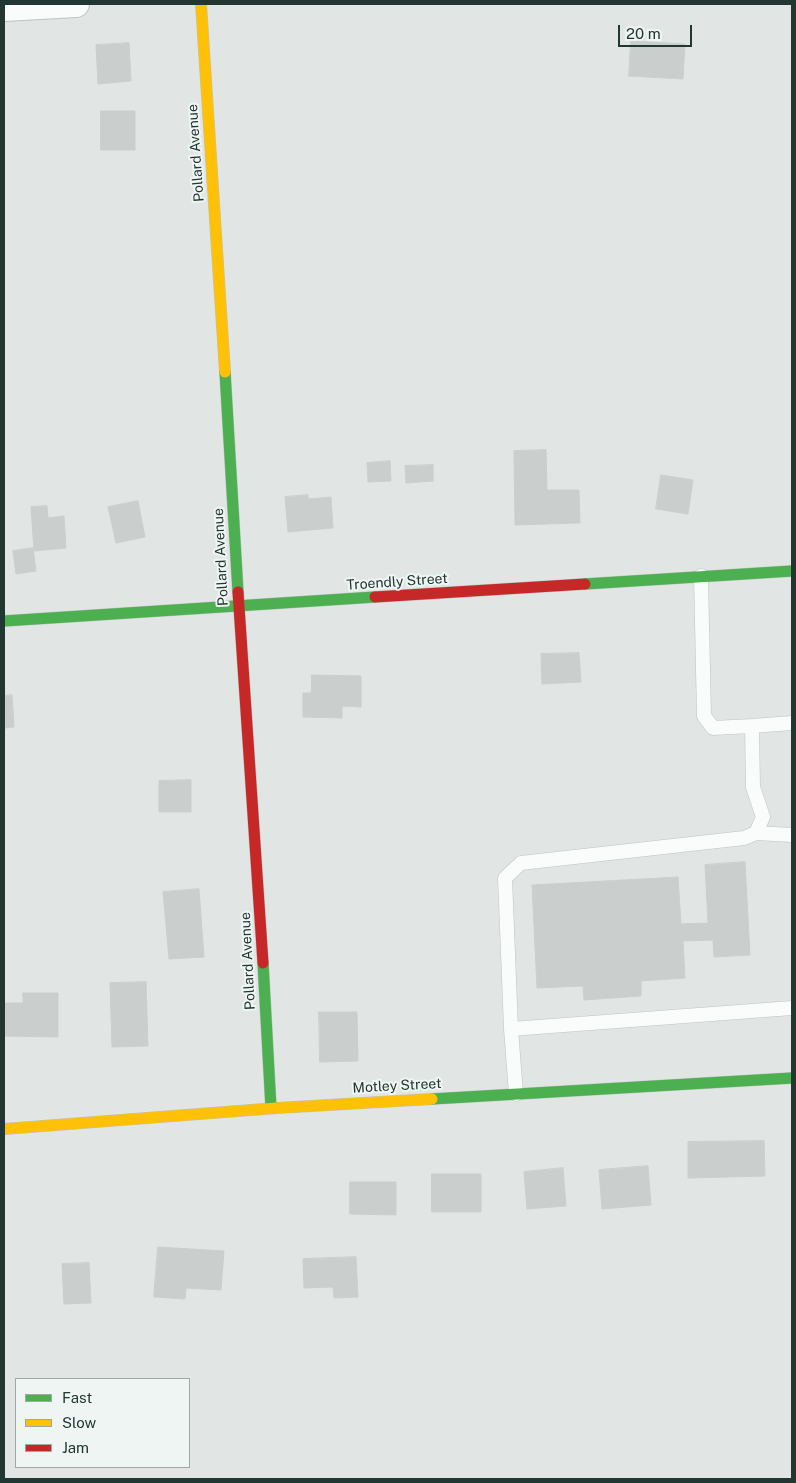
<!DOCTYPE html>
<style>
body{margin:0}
#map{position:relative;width:796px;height:1483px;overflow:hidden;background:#e1e6e4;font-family:"Public Sans",sans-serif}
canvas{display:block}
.frame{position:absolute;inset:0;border:5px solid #223632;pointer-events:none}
.legend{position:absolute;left:15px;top:1378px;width:175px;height:90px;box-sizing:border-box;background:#eff5f2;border:1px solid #9da9a5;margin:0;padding:6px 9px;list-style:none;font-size:15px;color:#223632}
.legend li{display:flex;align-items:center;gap:10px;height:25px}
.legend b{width:25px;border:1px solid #9da9a5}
.scale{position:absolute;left:618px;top:25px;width:74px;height:22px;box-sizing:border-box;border:2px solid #223632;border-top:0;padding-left:6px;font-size:15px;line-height:18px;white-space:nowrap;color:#223632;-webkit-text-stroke:4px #eff5f2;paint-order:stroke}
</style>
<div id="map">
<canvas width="796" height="1483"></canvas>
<div class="frame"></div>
<ul class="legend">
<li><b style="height:6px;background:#4caf50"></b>Fast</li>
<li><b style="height:6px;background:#ffc107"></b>Slow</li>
<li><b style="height:6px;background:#c62828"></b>Jam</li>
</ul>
<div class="scale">20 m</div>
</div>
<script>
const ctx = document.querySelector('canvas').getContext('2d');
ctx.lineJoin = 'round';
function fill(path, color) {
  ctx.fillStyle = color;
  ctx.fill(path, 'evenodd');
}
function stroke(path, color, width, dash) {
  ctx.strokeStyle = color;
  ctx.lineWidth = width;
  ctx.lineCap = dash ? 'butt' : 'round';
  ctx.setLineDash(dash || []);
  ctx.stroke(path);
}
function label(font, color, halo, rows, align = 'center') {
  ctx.font = font + ' "Public Sans",sans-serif';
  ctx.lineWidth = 4;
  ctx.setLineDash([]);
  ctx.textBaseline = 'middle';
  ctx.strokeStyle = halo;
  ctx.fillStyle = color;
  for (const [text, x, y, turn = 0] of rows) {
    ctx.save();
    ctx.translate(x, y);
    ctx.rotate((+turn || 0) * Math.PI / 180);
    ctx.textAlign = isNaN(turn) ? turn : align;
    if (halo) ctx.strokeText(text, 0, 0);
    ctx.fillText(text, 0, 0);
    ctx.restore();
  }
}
const building = new Path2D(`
 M631 41 685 44 683 79 629 76Z
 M129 43 131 81 98 84 96 45Z
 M101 111H135V150H101Z
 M546 450 547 490H579L580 523 515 525 514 451Z
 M390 461 391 481 368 482 367 463Z
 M433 465V481L406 483 405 466Z
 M661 475 693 480 688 514 656 509Z
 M308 495V499L331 497 333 528 288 532 285 497Z
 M138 501 145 537 116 543 108 507Z
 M47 506 48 518 64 516 66 548 34 551 31 507Z
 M33 548 36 571 16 574 13 551Z
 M579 653 581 682 542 684 541 654Z
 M312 675 361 676V707L342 706V718L303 717V693H311Z
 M12 695 14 727 4 728V696Z
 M191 780V812H159V781Z
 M745 862 750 955 714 957 713 940 683 941 685 978 641 981V996L584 1000 583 986 537 988 532 885 678 877 681 924 708 923 705 865Z
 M199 889 204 957 169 959 163 892Z
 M146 982 148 1046 112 1047 110 983Z
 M23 993H58V1037L4 1036V1003H23Z
 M319 1012H357L358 1061 320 1062Z
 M764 1141 765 1176 688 1178V1142Z
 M648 1166 651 1205 602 1209 599 1170Z
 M563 1168 566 1206 527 1209 524 1172Z
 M432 1174H481V1212H432Z
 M350 1182H396V1215L350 1214Z
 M158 1247 224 1251 221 1290 186 1288 185 1299 154 1297Z
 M356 1257 358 1297 334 1298 333 1287 304 1288 303 1259Z
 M89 1263 91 1303 64 1304 62 1264Z`);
fill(building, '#cacfcd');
stroke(building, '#cacfcd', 1);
const lane = new Path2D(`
 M752 726 792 723
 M756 833 792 835
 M511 1029 505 878 521 863 744 838 756 833 763 817 753 787 752 726 713 728 704 716 701 576
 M516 1094 511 1029 792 1008`);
const street = new Path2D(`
 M4 8 76 4`);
const fast = new Path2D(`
 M225 372 238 592
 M585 584 792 571
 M4 621 375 597
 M263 963 271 1108
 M432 1099 792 1078`);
const slow = new Path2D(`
 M201 4 225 372
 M4 1129 277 1108 432 1099`);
const jam = new Path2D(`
 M238 592 263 963
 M375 597 585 584`);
stroke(lane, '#bec3c1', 15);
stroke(street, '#bec3c1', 28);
stroke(fast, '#bdc3c1', 12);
stroke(slow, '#bdc3c1', 12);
stroke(jam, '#bdc3c1', 12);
stroke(lane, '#fafbfb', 14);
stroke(street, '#fafbfb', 26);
stroke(fast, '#4caf50', 11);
stroke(slow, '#ffc107', 11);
stroke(jam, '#c62828', 11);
label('14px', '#223632', '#eff5f2', [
 ["Pollard Avenue",196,153,-94],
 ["Pollard Avenue",221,557,-93],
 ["Troendly Street",397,582,-4],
 ["Pollard Avenue",248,961,-93],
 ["Motley Street",397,1086,-3]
]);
</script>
